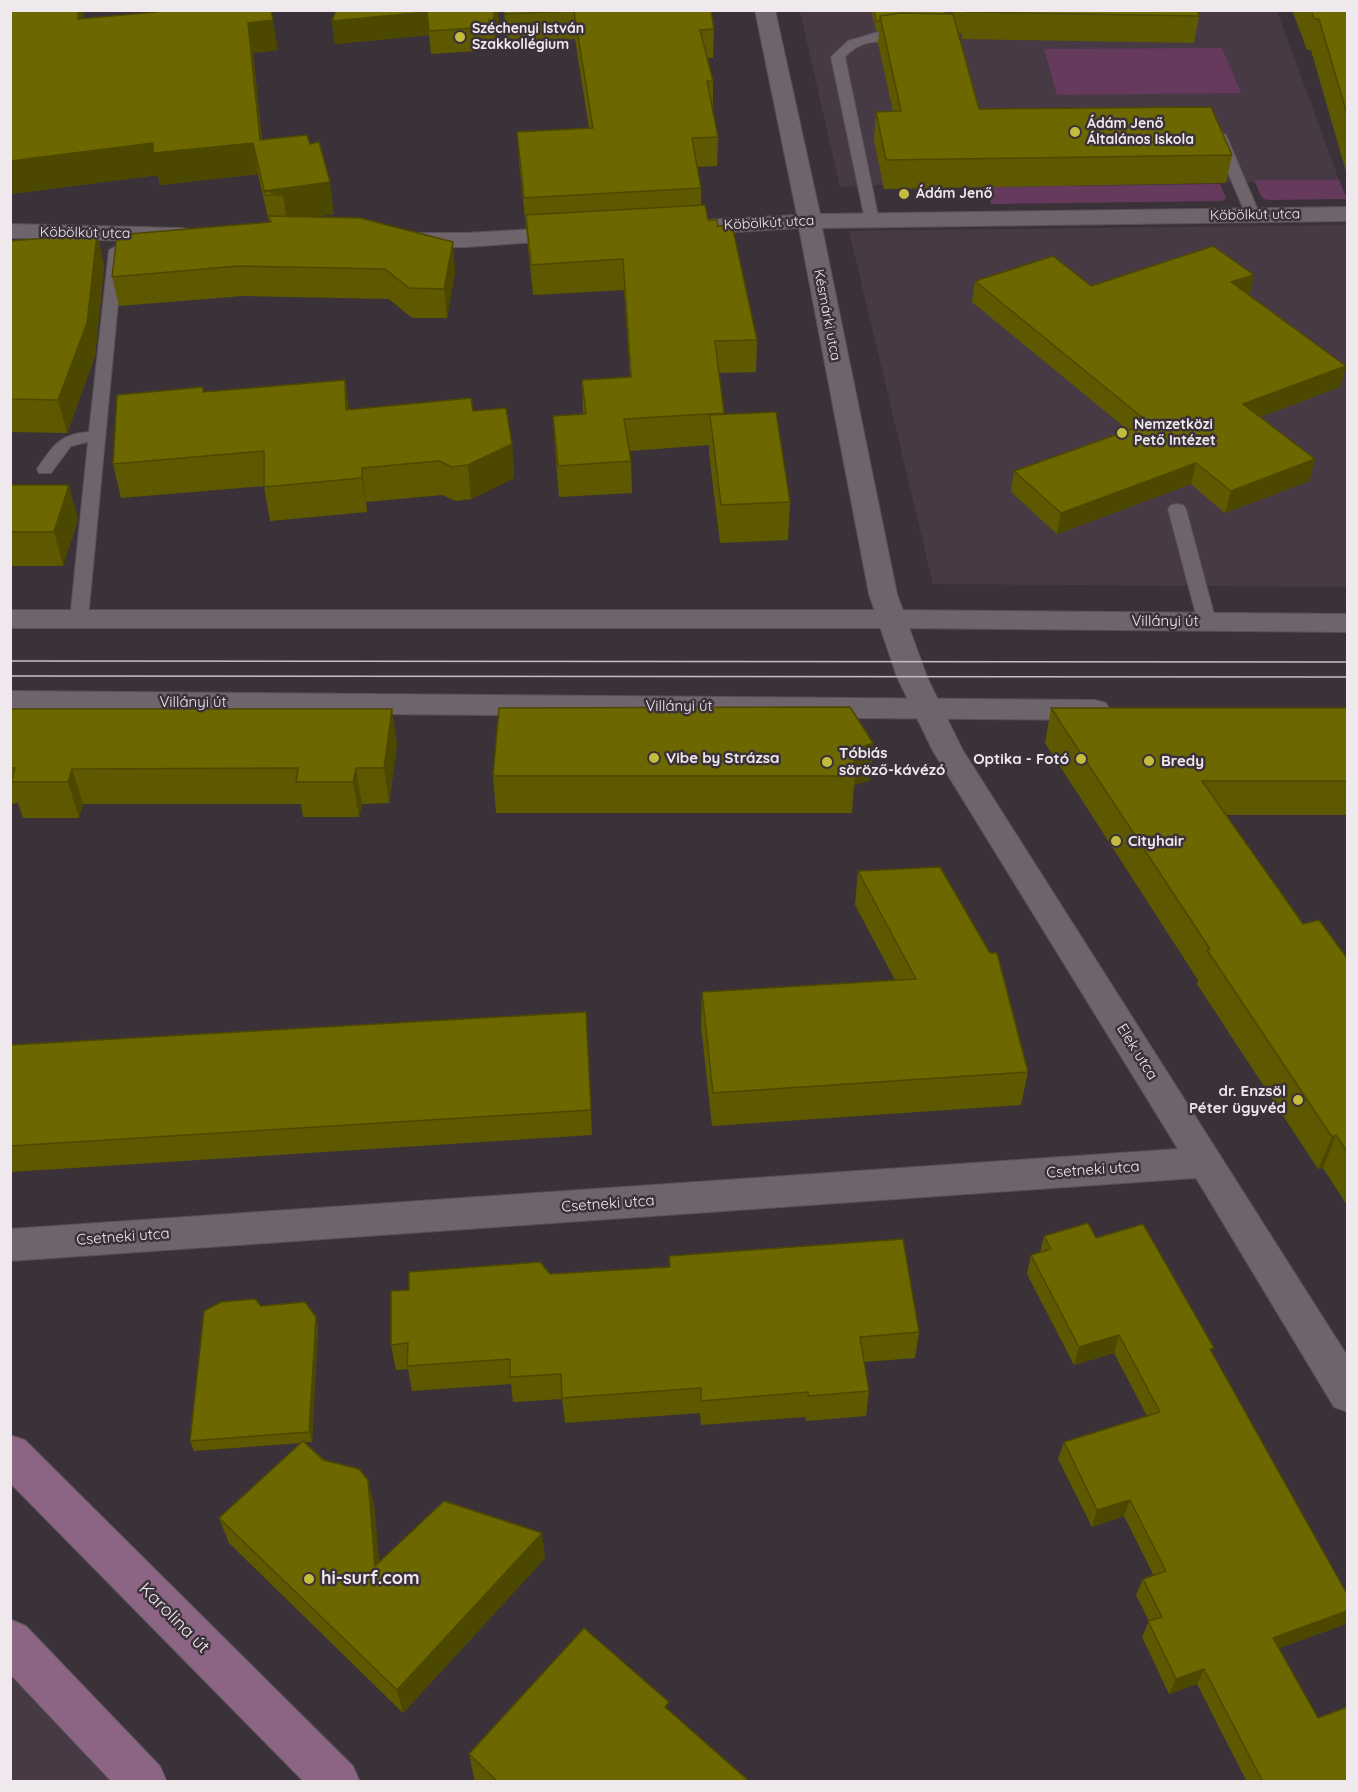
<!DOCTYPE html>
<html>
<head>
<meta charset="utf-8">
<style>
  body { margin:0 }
  #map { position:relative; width:1358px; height:1792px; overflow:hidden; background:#3b3239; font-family:Quicksand,sans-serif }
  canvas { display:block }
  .frame { position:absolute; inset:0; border:12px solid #efe9ed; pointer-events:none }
</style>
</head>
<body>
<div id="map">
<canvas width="1358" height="1792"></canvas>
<div class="frame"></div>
</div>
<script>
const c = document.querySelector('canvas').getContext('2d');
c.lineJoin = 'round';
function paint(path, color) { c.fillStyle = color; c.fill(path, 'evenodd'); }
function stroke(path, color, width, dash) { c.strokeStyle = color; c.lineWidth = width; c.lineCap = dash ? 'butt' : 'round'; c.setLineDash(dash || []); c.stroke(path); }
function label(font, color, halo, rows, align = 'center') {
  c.font = font + ' Quicksand,sans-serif'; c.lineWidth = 5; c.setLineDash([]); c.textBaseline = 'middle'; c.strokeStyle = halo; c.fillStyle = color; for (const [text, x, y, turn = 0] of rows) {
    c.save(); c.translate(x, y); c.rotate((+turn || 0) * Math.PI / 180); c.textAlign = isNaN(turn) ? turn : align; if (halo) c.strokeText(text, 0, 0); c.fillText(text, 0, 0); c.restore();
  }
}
paint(new Path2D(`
  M800,11H1277L1339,180L883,189L882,185L840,187Z
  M1347,225V587L933,584L849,231Z
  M11,1656L128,1781H11Z`), '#483a45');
paint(new Path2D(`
  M1222,48L1241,93L1057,95L1044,49Z
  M1254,180H1339L1347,199L1267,200L1262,198Z
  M1220,184L1226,198L1222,201L991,204L986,187Z`), '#653a5d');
const service = new Path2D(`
  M878,32H908L914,36C900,49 869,30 845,57L879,220L872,224L865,220L831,57L848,41Z
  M1219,131L1226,135L1260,215L1258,218H1248L1246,215L1212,135Z
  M116,246L123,250L88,619L86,623H72L70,619L88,442L71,446L51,473H39L37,469C53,446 59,434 89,432L109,250Z
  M1177,504L1183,505L1186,509L1216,622L1214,626H1200L1198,622L1168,509L1171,505Z`);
const minor = new Path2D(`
  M755,10H775L820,214L1348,207V221L822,228L897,594L927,677L962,749L1348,1357V1412L1334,1407L1196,1178L10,1261V1229L1178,1149L933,751L897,677L869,594L799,228L687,235L679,233L675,228L679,223L687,221L797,215Z
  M10,224L182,228L190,230L194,235L190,240L182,242L10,238Z
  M572,227L580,229L584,234L580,239L466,247H402L394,245L390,240L394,235L402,233H466Z`);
const tertiary = new Path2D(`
  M10,610H890L1348,614V632L890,628H10Z
  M10,691L1095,700L1106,703L1110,710L1106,717L1095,720L10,711Z`);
const secondary = new Path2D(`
  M10,1435L25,1440L353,1766L360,1782H304L10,1483Z
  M10,1619L26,1626L160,1766L167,1782H112L10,1674Z`);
stroke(service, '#575055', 2);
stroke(minor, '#575055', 2);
stroke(tertiary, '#575055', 2);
stroke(secondary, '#575055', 2);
paint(service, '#6e646b');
paint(minor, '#6e646b');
paint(tertiary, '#6e646b');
paint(secondary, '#8b6583');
stroke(new Path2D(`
  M10,661L1348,662
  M10,676L1348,677`), '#c4bec2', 1.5);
paint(new Path2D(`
  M10,10H83L84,19L278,50L253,53L262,140L310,144L334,214L310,217L455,271L447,318H412L389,299L243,296L119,306L112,277L269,222L258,174L160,185L158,175L10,194Z
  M504,10H711L714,29L713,58H707L713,81V110L718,137L717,166L697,167L701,188V206L708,220L718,226L757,340L756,372L719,373L724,414L790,502L788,540L720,543L709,453V445L629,451L631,461L632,493L559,497L555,447L553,416L583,414L582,380L630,377L624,290L533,295L519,161L517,132L589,128L575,39L507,42Z
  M871,10H945L946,14L954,17L953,10H1197L1199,16L1194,43L962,39V34L957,31L979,109L1232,155L1226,183L884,189L874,140L876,112L893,111L878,43L879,31H876Z
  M1292,10H1347V175L1311,50H1307Z
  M499,19L495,43H491L492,50L431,54L429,35L335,44L332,21Z
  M97,234L104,266L95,356L67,433L10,432V241Z
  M1254,275L1249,296L1346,366L1340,387L1260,417L1315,459L1309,481L1225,513L1191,484L1057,534L1011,492L1014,471L1128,430L972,302L975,281L1091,286Z
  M204,392L349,409L473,411L512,444L514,478L471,499L456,501L442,495L366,502L367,512L270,521L264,486L121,498L113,464Z
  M10,485L78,519L63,566H10Z
  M1051,708H1347V815H1226L1303,924L1347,958V1205L1323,1168L1318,1169L1197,984L1198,980L1045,743Z
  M10,709L397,744L389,803L362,804L359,817H303L301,804H83L79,818H23L18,803L10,804Z
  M873,743L870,780L854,785L852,813H496L493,776Z
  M858,871L1028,1072L1021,1105L712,1126L701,1026L702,992L895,980L855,905Z
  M586,1012L592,1135L10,1172V1045Z
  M1044,1236L1096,1238L1212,1353L1346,1624L1279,1648L1347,1782H1247L1197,1684L1169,1694L1142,1637L1149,1621L1136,1595L1143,1579L1154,1576L1124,1516L1092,1527L1058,1459L1064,1442L1147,1416L1114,1353L1074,1365L1027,1274L1031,1255L1040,1253Z
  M669,1256L919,1332L915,1358L864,1362L869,1391L866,1416L806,1421L805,1417L701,1425L700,1413L565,1423L562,1399L513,1402L511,1384L412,1391L408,1369L396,1370L391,1345L409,1290L550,1274L669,1267Z
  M261,1306L318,1327L312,1442H305L374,1505L379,1563L545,1558L403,1713L229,1543L219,1518L301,1443L194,1451L190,1441Z
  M669,1710L750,1782H475L469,1754Z`), '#5e5900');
paint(new Path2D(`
  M78,10H83L85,50L78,19Z
  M495,10H498L499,19L495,43L493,20Z
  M427,12L429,35L335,44L332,21Z
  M273,20L278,50L253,53L265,172L260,140L248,23Z
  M153,143H253L258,174L160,185L158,175L10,194V161Z
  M330,182L334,214L287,220L283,195L264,191Z
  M97,234L104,266L95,356L67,433L58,400Z
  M453,242L455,271L447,318L444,289Z
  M1254,275L1249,296L1231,282Z
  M1346,366L1340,387L1238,425L1243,404Z
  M345,380L350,414L346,410Z
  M512,444L514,478L471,499L468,465Z
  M1315,459L1309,481L1225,513L1231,491Z
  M1196,463L1191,484L1057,534L1061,513Z
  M362,468L366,502L367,512L362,478Z
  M69,485L78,519L63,566L54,532Z
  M392,709L397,744L389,803L384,768Z
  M873,743L870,780L854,785L855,776L853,750Z
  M356,768L362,804L359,817L353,782Z
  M72,769L83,804L79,818L68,782Z
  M1336,1135L1323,1168L1318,1169L1332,1137Z
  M316,1317L318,1327L312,1442L309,1432Z
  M1119,1335L1114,1353L1074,1365L1079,1347Z
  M368,1480L374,1505L382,1591L375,1566Z
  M1130,1500L1124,1516L1092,1527L1097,1510Z
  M542,1533L545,1558L403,1713L397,1690Z
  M1347,1611V1621L1346,1624L1265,1653L1273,1638Z
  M1204,1669L1197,1684L1169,1694L1176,1679Z`), '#4c4800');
const building = new Path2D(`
  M10,10H78V19L157,12V10H271L273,20L248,23L260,140L307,135L310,144L319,142L330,182L264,191L283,195H265L253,143L153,153V143L10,161Z
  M336,10H495L493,20H489L490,27L429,31L427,12L332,21Z
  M505,10H711L714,29L700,30L713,81H707L718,137L692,138L701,188L524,198L517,132L593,128L574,11L505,14Z
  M874,10H945L946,14L900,13L880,16V21H876Z
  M965,10H1197L1199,16L965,12Z
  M1311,10H1347V114L1319,19H1314Z
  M900,13L953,14L979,109L1211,107L1232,155L886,160L876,112L901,111L880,16Z
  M705,205L708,220H717L718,226L732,225L757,340L715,341L724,413L624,419L631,461L558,466L553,416L586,414L582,380L631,377L623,259L531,265L526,215Z
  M269,216L360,218L453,242L444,289L409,288L385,269L238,266L112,277L117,235L271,222Z
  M97,234L87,323L58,400L10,399V241Z
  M1213,246L1254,275L1231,282L1346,366L1243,404L1315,459L1231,491L1196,463L1061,513L1014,471L1149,423L975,281L1053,256L1091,286Z
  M345,380L346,410L471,398L473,411L506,408L512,444L468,465L452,467L439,461L362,468V478L264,487V451L113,464L117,395L203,387V392Z
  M776,412L790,502L721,505L710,415Z
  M10,485H69L54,532H10Z
  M850,707L873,743L853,750L855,776H493L499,708Z
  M1051,708H1347V781H1202L1303,924L1319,920L1347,958V1152L1336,1135L1332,1137L1207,950L1210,949Z
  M10,709H392L384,768H356L353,782H296L298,768L72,769L68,782H11L15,768H10Z
  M940,867L990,953H997L1028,1072L713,1093L702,992L916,979L858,871Z
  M586,1012L591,1110L10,1146V1045Z
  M1088,1223L1096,1238L1143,1224L1214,1348L1210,1349L1347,1594V1611L1273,1638L1318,1718L1347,1707V1782H1263L1204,1669L1176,1679L1148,1621L1162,1617L1143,1579L1166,1571L1130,1500L1097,1510L1064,1442L1160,1412L1119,1335L1079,1347L1031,1255L1051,1249L1044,1236Z
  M903,1239L919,1332L860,1337L869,1391L808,1396V1392L701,1401V1388L562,1398L561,1374L510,1377V1359L407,1366L408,1343L391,1345V1291L409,1290V1272L540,1262L550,1274L670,1267L669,1256Z
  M255,1299L261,1306L305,1302L316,1317L309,1432L190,1441L204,1311L221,1302Z
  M303,1441L323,1460L359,1469L368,1480L375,1566L444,1501L542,1533L397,1690L219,1518Z
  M584,1628L669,1702L665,1707L750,1782H498L469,1754Z`);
paint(building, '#6d6700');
stroke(building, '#4c4800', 1.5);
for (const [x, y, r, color] of [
  [460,37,6,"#c4bc3d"],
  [1075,132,6,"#c4bc3d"],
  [904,194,6,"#c4bc3d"],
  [1122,433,6,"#c4bc3d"],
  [654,758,6,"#c4bc3d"],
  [1081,759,6,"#c4bc3d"],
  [1149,761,6,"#c4bc3d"],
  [827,762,6,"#c4bc3d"],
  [1116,841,6,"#c4bc3d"],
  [1298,1100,6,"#c4bc3d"],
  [309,1579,6,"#c4bc3d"]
]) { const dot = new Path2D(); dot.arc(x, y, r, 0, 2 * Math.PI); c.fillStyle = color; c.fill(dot); stroke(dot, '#3b3239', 2); }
label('bold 14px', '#efe9ed', '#3b3239', [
  ["Széchenyi István",472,29],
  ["Szakkollégium",472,45],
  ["Ádám Jenő",1087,124],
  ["Általános Iskola",1087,140],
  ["Ádám Jenő",916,194],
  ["Nemzetközi",1134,425],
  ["Pető Intézet",1134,441]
], 'left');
label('14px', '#efe9ed', '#3b3239', [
  ["Köbölkút utca",1255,215,-1],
  ["Köbölkút utca",769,223,-3],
  ["Köbölkút utca",85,233,1],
  ["Késmárki utca",827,315,79]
]);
label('15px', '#efe9ed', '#3b3239', [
  ["Villányi út",1165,621],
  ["Villányi út",193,702],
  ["Villányi út",679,706],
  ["Elek utca",1137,1052,58],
  ["Csetneki utca",1093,1170,-4],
  ["Csetneki utca",608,1204,-4],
  ["Csetneki utca",123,1237,-4]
]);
label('bold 15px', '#efe9ed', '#3b3239', [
  ["Tóbiás",839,753],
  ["söröző-kávézó",839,770],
  ["Vibe by Strázsa",666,758],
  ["Optika - Fotó",1069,759,"right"],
  ["Bredy",1161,761],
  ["Cityhair",1128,841],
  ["dr. Enzsöl",1286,1091,"right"],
  ["Péter ügyvéd",1286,1108,"right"]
], 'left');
label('bold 18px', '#efe9ed', '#3b3239', [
  ["hi-surf.com",321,1579]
], 'left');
label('18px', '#efe9ed', '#3b3239', [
  ["Karolina út",174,1618,45]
]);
</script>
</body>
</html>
